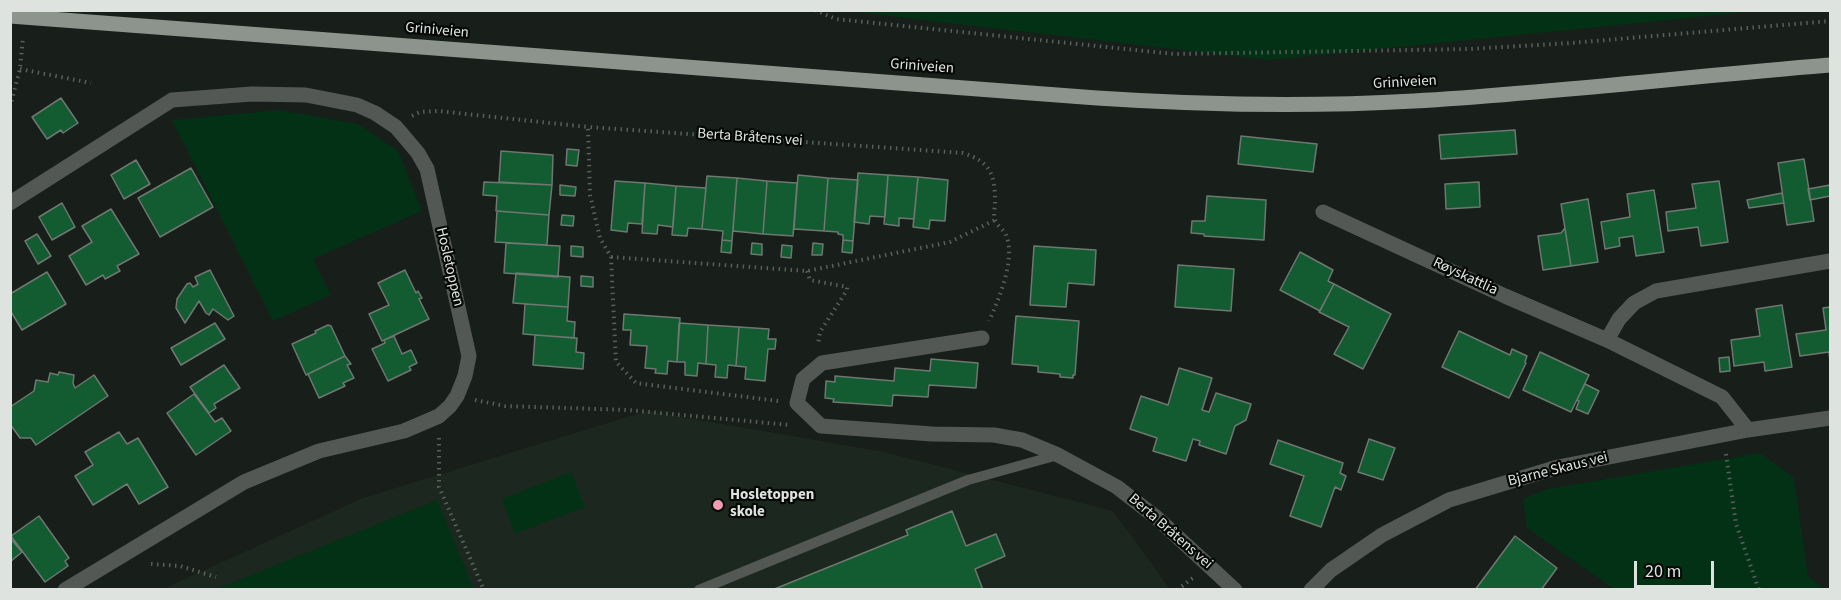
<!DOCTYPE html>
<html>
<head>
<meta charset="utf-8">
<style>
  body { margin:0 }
  #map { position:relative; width:1841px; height:600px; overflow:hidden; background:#181e19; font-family:"Source Sans 3",sans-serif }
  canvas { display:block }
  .frame { position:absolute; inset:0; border:12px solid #dee3df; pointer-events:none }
  .scale { position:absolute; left:1634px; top:561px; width:80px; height:27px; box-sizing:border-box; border:3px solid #dee3df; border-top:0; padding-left:8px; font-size:18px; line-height:21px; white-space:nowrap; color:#dee3df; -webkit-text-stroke:4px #050806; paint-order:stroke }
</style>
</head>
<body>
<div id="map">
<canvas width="1841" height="600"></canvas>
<div class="frame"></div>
<div class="scale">20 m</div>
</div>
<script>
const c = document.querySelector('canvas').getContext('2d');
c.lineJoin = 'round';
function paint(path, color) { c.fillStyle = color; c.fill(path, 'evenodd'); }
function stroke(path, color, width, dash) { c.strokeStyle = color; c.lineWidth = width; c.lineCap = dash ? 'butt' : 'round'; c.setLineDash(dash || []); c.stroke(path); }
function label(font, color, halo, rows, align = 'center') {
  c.font = font + ' "Source Sans 3",sans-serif'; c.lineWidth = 4.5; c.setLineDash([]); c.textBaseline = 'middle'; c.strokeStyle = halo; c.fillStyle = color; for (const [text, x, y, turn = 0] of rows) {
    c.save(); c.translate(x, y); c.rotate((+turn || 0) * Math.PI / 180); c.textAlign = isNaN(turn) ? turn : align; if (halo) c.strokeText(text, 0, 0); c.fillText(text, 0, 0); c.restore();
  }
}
paint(new Path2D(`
  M647,411L884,452L1113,511L1170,589L161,590L363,498Z`), '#1c281f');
paint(new Path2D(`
  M846,11H1757L1269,60Z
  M280,110L358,124L398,151L422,211L313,259L331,295L273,321L172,120Z
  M1760,453L1794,478L1808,576L1824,589H1614L1527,528L1523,499L1547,489Z
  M571,472L585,507L515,534L502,499Z
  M437,500L474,589H216Z`), '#033116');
const building = new Path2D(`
  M61,98L78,123L63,133L61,130L47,139L32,117Z
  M1515,130L1517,154L1441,159L1439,135Z
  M1241,136L1317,144L1313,172L1238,164Z
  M567,149L579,150L577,166L566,165Z
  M501,151L553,155L552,185L499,182Z
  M1804,159L1814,221L1787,225L1778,163Z
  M136,160L150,184L124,199L111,175Z
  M191,168L213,207L160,237L138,198Z
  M858,173L888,175L885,217L870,216L869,224L854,222Z
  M798,175L828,178L824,231L794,229Z
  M888,175L918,177L914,219L899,218V226L884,224Z
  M707,176L737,178L732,241L722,240L723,231L702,229Z
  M918,177L948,180L945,221L930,220L929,229L913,227Z
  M737,178L767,181L763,234L733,231Z
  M828,178L858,180L853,241L843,240V235L838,234V232L824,231Z
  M615,181L645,183L642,224L628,223L627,232L611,230Z
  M767,181L797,183L793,236L763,234Z
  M1719,181L1728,242L1701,246L1698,227L1668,231L1666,212L1696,208L1692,184Z
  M484,182L552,185L549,215L496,211L497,196L483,195Z
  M1479,182L1480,207L1446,209L1445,184Z
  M645,183L676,186L673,227L658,225L657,234L642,233Z
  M560,185L576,187L575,196L560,195Z
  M1830,185V196L1810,200L1808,189Z
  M676,186L706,188L702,229L688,228L687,236L672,235Z
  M1654,190L1664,252L1636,256L1633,236L1619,238L1620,246L1605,249L1601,222L1630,217L1627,194Z
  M1782,193L1784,203L1749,208L1747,200Z
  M1207,196L1266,200L1264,240L1204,236V234L1191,233L1192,221H1205Z
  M1588,199L1598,262L1571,266L1561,204Z
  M62,203L75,227L52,240L39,217Z
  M111,209L139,254L117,266L120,271L105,279L103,275L86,285L69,256L92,242L82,226Z
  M497,211L549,215L547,245L495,242Z
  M562,215L574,216L573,226L561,225Z
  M1565,228L1571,266L1543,270L1538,236L1561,233Z
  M37,234L51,256L38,264L25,241Z
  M722,240L732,241L731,253L721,252Z
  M843,240L853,241L852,253L842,252Z
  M506,243L560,246L558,277L504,273Z
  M752,243L762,244V255L751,254Z
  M813,243L823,244L822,255H812Z
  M782,245L792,246L791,258L781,257Z
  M571,246L583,247V257L571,256Z
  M1034,246L1096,250L1094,285L1068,283L1066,307L1030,305Z
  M1300,252L1333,270L1328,281L1334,284L1320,311L1280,290Z
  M1178,265L1234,269L1231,311L1175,307Z
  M210,270L234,316L228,320L213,309L209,315L206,313L199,301L185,323L176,308L177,299L187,284L190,283L193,287L198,284L195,277Z
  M405,270L416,293L418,291L422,298L419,299L429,319L382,341L369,314L389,305L378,283Z
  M47,272L66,304L22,330L10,310V294Z
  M516,273L570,277L568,307L513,303Z
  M581,276L593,277V287L581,286Z
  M1334,284L1391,314L1363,369L1334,354L1349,327L1319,312Z
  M525,304L568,307L567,321L575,322L574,338L523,334Z
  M1782,305L1792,367L1765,371L1764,362L1734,366L1731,340L1760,336L1756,309Z
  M1830,307V362L1829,352L1800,356L1796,334L1826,330L1823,308Z
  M624,314L680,318L677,362L668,361L667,374L655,373L656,369L645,368L647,346L630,345L631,330H623Z
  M1016,316L1079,321L1075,375H1073V378L1060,377V374L1038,372V366L1012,364Z
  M215,323L225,339L181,365L171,348Z
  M679,323L708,325L706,364L698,363L697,376L685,375V362H677Z
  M328,325L331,326L345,356L306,375L292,344L316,333L315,331Z
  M708,325L739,327L736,366L728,365L727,378L715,377L716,365L706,364Z
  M739,327L769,329L768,339H776L775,349H768L765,381L745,379L746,367L736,366Z
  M1459,331L1510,355L1512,349L1527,356L1525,362L1526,363L1509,398L1442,367Z
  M535,335L577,338L576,352L584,353L583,369L533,365Z
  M394,336L402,354L411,350L417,363L409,367L411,370L388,381L372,349L385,343L384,340Z
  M1540,352L1589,375L1571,412L1523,390Z
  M345,356L351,364L347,365L354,378L343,383L345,386L319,398L308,374Z
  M1729,357L1730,371L1720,372L1719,358Z
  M931,359L978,363L976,388L929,385L928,397L893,395L892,406L833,402L834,399L825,398L826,381L835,382V376L894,381L895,368L930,371Z
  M224,365L240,388L214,404L216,408L209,413L190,387Z
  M1179,368L1212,378L1202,410L1209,412L1216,393L1251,404L1246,420L1235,426L1226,454L1199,445L1200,441L1193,439L1186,461L1153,451L1157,438L1130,429L1141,396L1168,405Z
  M59,372L74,375L73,383L75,388L94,375L108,396L36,445L31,438H20L10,424V407L34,391L36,380L48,382L50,373L58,375Z
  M1585,384L1599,391L1588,414L1576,409L1579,401L1577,400Z
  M194,394L215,422L222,418L231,431L196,455L167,413Z
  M119,432L127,444L138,438L168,487L139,504L127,484L93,505L75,476L93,465L85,452Z
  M1369,439L1395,448L1383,480L1358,472Z
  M1278,440L1343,463L1340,473L1346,476L1341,490L1335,487L1321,527L1290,516L1304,476L1270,464Z
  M952,511L966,546L996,534L1005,556L975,569L983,590H772L908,535L906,530Z
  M39,516L69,558L65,561L68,566L45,582L11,536Z
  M1515,536L1557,568L1541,590H1475Z
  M10,538L22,552L10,562Z`);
paint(building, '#135c32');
stroke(building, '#6f7771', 1.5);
stroke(new Path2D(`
  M815,10L836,19L1174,54L1470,49L1571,43L1830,21
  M20,69L91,83
  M10,107L20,69L23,37
  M412,116L420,112L438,111L588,127
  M611,257L807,271L950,242L995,220
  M807,271L810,280L847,287V290L820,332L818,344
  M475,400L505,406L628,410L790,425
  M778,401L636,383L616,362L611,257L600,238L590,195L588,127L963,153C990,162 995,173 995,202C995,207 993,215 995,220C997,226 1004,230 1006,235C1016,259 999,299 989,321
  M439,438V487L484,590
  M1726,454L1736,524L1759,590
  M151,564L180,566L216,577
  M1177,590L1194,577`), '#5a5f5b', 4, [1.5, 4.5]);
stroke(new Path2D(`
  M699,590L968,480L1058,455`), '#545855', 10);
stroke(new Path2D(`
  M10,203L172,100L252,94L306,95L357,105L375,113L396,127L418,153L427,169L469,356L465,376L457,396L450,406L439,416L404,431L319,451L244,482L65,590
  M1323,212L1505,296L1607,340L1722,397L1748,430
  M982,338L822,363L803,379L797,403L821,426L932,434L994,435L1022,440L1058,455L1117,487L1157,518L1235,590
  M1607,340L1619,319L1634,303L1656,291L1830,261
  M1311,590L1331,570L1382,535L1449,500L1558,467L1748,430L1830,418`), '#545855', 15);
stroke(new Path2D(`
  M10,16L1097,98C1202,105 1308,107 1414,101C1553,93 1692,76 1830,65`), '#8d948e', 15);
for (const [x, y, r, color] of [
  [718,505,6,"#f19ab1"]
]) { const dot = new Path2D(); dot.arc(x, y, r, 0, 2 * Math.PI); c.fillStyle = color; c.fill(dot); stroke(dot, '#050806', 2); }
label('15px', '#dee3df', '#050806', [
  ["Griniveien",437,31,5],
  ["Griniveien",922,67,4],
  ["Griniveien",1405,83,-3],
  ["Berta Bråtens vei",750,138,4],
  ["Hosletoppen",449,267,77],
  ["Røyskattlia",1465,277,25],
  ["Bjarne Skaus vei",1558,470,-14],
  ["Berta Bråtens vei",1170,532,41]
]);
label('bold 15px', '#dee3df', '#050806', [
  ["Hosletoppen",730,496],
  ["skole",730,513]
], 'left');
</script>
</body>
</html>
